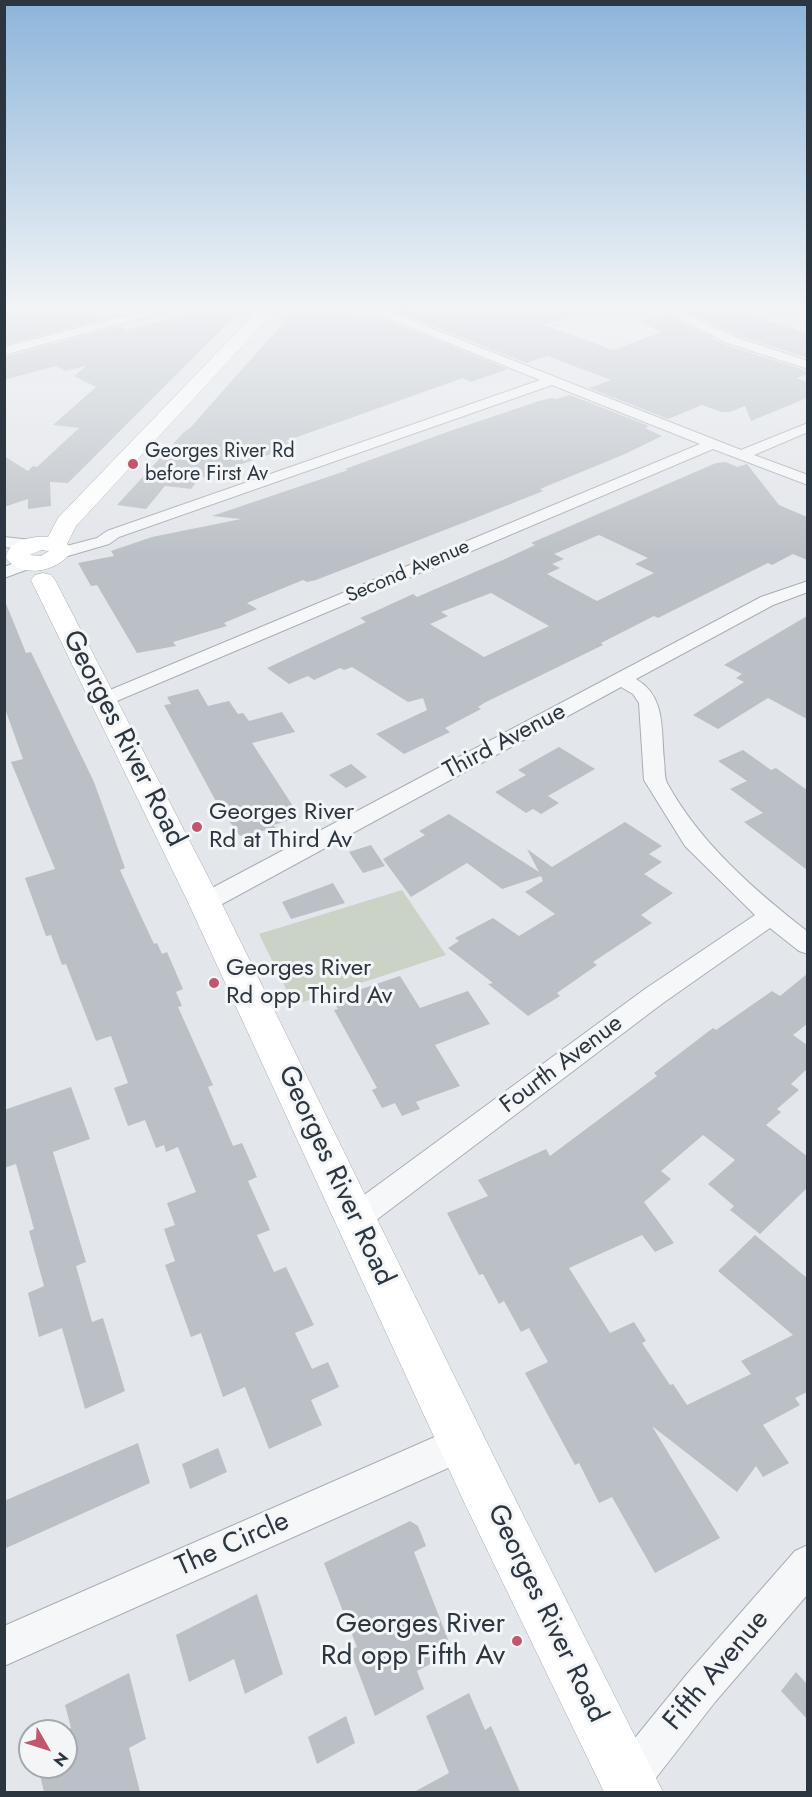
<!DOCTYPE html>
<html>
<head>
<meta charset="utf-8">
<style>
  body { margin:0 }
  #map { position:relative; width:812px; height:1797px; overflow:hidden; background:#e3e6ea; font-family:Jost,sans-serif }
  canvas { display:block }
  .frame { position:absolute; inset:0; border:6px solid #2c3641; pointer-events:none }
  .north { position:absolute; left:18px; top:1719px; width:60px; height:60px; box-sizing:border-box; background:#f3f5f7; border:2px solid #a3a9ae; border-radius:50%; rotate:129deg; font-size:16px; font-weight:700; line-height:24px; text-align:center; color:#2c3641 }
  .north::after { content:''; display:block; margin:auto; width:21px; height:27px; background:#c3556f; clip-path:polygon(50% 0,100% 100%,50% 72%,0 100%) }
</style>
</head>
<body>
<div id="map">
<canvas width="812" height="1797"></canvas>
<div class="frame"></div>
<div class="north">N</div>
</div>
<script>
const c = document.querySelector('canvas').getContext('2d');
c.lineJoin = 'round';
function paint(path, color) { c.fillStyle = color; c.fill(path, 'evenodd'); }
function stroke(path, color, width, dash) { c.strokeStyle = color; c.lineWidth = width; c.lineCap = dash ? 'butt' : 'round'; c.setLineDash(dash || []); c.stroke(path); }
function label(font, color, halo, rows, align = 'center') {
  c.font = font + ' Jost,sans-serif'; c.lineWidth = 6; c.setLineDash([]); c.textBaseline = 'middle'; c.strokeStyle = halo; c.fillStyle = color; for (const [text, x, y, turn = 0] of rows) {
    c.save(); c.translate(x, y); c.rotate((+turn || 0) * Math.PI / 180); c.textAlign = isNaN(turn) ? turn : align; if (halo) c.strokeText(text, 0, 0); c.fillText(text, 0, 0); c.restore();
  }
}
paint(new Path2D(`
  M402,890L446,955L294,1005L259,934Z`), '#cad3c5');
paint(new Path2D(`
  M4,305H76L104,319L4,345Z
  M253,305L228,323L68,483L50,482L51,506L28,509V499L4,507V456L28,471L33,466L37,467L79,428L53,425L96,387L74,376L86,366L66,371L56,366L4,380V357L119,326L127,330L193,312L197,314L216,306Z
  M299,305H325L364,319L376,316L508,369L471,382L463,378L286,441L292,444L275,450L279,451L199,479L191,489L165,486L146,509L117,505L184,432L190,428Z
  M416,305H592L593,310L544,325L613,350L662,332L641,322L665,314L726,345L807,371V374L797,378L807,382V398L751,421L745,406L730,412H721L702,405L668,419L589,388L611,380L547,356L526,363L394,311Z
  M692,305H721L807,333V358L736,335L681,309Z
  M570,395L649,426L645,428L662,436L625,454L540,489L543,491L473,519L316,580L307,582L303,580L247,603L257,609L224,623L227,626L173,642L176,646L137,653L97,585L91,586L78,563L114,556L111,551L152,537L241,519L212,516L348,470L345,469L450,431L539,401L552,398L556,399Z
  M726,462L737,467L747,464L779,505L807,517V560L793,554L772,565L768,563L658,618L654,616L601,643L603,645L484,703L478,707L481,709L445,728L450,732L404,754L376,734L427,710L423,698L408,702L352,667L344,670L340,668L314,680L308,676L289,684L267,668L366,622L360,618L376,611L413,594L417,597L505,559L535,545L531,543L716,463ZM599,535L648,558L635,564L654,573L597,601L547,574L560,568L552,564L564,559L548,551L554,554ZM491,593L549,626L484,657L430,624L448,616L441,612Z
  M5,601L26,653L31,652L94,782L125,868L120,870L139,912L154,944L157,943L162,954L167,952L183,989L176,992L182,1006L178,1007L213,1085L208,1087L233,1146L242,1143L257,1177L248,1181L270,1230L257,1235L274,1272L286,1267L314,1325L295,1333L312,1369L328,1362L339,1387L311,1400L322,1425L269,1449L245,1387L223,1397L201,1333L191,1337L165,1265L175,1261L164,1229L175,1225L167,1203L196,1192L178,1147L166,1152L164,1145L156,1148L145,1120L128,1126L114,1088L128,1083L111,1036L96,1041L66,964L62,965L51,935L46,936L25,878L55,869L11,762L23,759L4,706Z
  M807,616V719L768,698L718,729L693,715L744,682L736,678L742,674L724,665Z
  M198,689L208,706L229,701L238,714L243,713L249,721L282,712L295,732L252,743L300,817L273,825L276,828L240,836L219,807L164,705L171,704L167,697Z
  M559,747L595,769L548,796L559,803L541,814L533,809L526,813L495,792L526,775L518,770Z
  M743,750L771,770L776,768L807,790V870L744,822L763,813L730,789L747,781L718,761Z
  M351,764L367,777L346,788L329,775Z
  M449,814L539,872L527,849L552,867L625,822L662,846L649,854L662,862L644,874L673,893L641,915L652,923L593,962L597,965L557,993L560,996L528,1016L488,984L493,983L448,948L459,941L455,938L493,918L519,936L555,914L525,892L543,881L541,876L502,889L467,863L411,897L383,859L425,835L419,831Z
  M371,845L385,866L363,873L349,852Z
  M333,883L345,903L291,919L282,902Z
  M807,974V1024L793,1035L807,1045V1069L791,1084L799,1090L777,1109L781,1112L766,1125L807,1156V1188L760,1234L730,1210L734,1206L708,1184L735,1160L703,1135L661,1171L671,1179L644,1202L674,1243L655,1252L642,1235L569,1268L610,1333L634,1322L646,1341L642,1343L670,1385L673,1384L687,1405L751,1374L741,1361L793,1335L718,1271L755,1235L807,1278V1392L795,1398L800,1405L763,1425L789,1463L763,1477L756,1466L737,1492L652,1426L720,1538L655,1573L612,1497L599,1503L579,1463L575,1465L525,1373L548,1362L529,1328L521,1332L504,1301L499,1304L483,1274L479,1275L447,1213L488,1196L478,1180L546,1149L550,1156L657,1076L654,1073L713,1028L716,1030L772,991L780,996Z
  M400,976L420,1008L468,991L490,1024L435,1045L460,1086L416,1102L420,1109L402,1116L395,1103L382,1108L372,1090L377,1088L334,1010L338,1009L332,999Z
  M71,1087L90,1139L53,1152L86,1262L76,1266L92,1322L103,1318L125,1391L85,1409L62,1328L39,1337L28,1293L44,1286L29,1231L34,1229L16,1164L4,1168V1110Z
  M138,1443L150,1483L4,1549V1501Z
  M218,1448L227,1472L190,1489L182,1464Z
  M410,1521L418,1526L426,1546L414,1552L449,1642L431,1651L436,1661L417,1671L424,1689L375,1716L350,1650L357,1647L324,1563Z
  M257,1594L283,1674L245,1694L234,1659L189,1682L176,1635Z
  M796,1672L807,1684V1719L781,1691Z
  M129,1673L146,1739L129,1748L140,1792H44L38,1767H66L65,1731L71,1728L65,1705Z
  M469,1693L485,1730L491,1726L520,1792H414L449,1773L426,1716Z
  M346,1716L355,1743L317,1764L308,1737Z`), '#bbc0c6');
const street = new Path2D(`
  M167,305H188L4,355V347Z
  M355,305H372L741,450L808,423V432L754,455L808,475V485L713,449L112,703H98L95,699L98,695L700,444L552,385L119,537L109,544L61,558L55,557L53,553L55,549L97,538L107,531L540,380Z
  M652,305H667L735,337L808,361V369L727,343Z
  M4,537L31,540L39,545L31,550L4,547Z
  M28,558L36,563L34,567L4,578V567Z
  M808,581V592L773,605L636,679C666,696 661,730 664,760C665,768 664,776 667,783C700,843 754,890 808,932V954L799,951L770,928L663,1003L367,1227L356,1231L345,1227L341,1218L345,1209L645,989L755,915L685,846L644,780L639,703L633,694L621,687L213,909L204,911L195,909L192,903L195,897L761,597Z
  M462,1425L475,1430L480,1443L475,1456L4,1666V1626Z
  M808,1545V1594L715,1702L645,1792H612L607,1780L613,1765L687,1674L795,1551Z`);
const secondary = new Path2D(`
  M263,305H280L76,526L67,544L72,550C61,571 22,580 6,558C7,541 34,535 48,537L58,518ZM41,550L49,551L41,556L30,555Z
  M43,573L51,575L55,580L220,900L499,1467L663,1792H604L464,1502L187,900L31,580L35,575Z`);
stroke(street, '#a8aeb4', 2);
stroke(secondary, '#a8aeb4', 1);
paint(street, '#f6f7f9');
paint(secondary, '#fff');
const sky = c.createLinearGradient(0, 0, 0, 557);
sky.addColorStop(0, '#8cb5da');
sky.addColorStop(0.55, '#f2f4f6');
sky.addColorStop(1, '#f2f4f600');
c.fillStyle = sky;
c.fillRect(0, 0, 812, 557);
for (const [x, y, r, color] of [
  [133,464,6,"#c3556f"],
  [197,827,6,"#c3556f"],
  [214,983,6,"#c3556f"],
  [517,1641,6,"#c3556f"]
]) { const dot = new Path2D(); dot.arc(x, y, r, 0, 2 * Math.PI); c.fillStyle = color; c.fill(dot); stroke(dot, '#f3f5f7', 2); }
label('20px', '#2c3641', '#f3f5f7', [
  ["Georges River Rd",145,452],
  ["before First Av",145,475]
], 'left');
label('20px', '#2c3641', '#f3f5f7', [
  ["Second Avenue",408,572,-23]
]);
label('24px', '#2c3641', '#f3f5f7', [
  ["Third Avenue",505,742,-28],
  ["Fourth Avenue",562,1065,-37]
]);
label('24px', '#2c3641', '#f3f5f7', [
  ["Georges River",209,813],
  ["Rd at Third Av",209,841],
  ["Georges River",226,969],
  ["Rd opp Third Av",226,997]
], 'left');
label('28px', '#2c3641', '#f3f5f7', [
  ["Georges River Road",123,739,63],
  ["Georges River Road",335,1176,65],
  ["The Circle",233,1545,-24],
  ["Georges River Road",546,1614,64],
  ["Fifth Avenue",717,1671,-50]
]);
label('28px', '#2c3641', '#f3f5f7', [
  ["Georges River",505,1625],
  ["Rd opp Fifth Av",505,1657]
], 'right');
</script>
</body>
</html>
